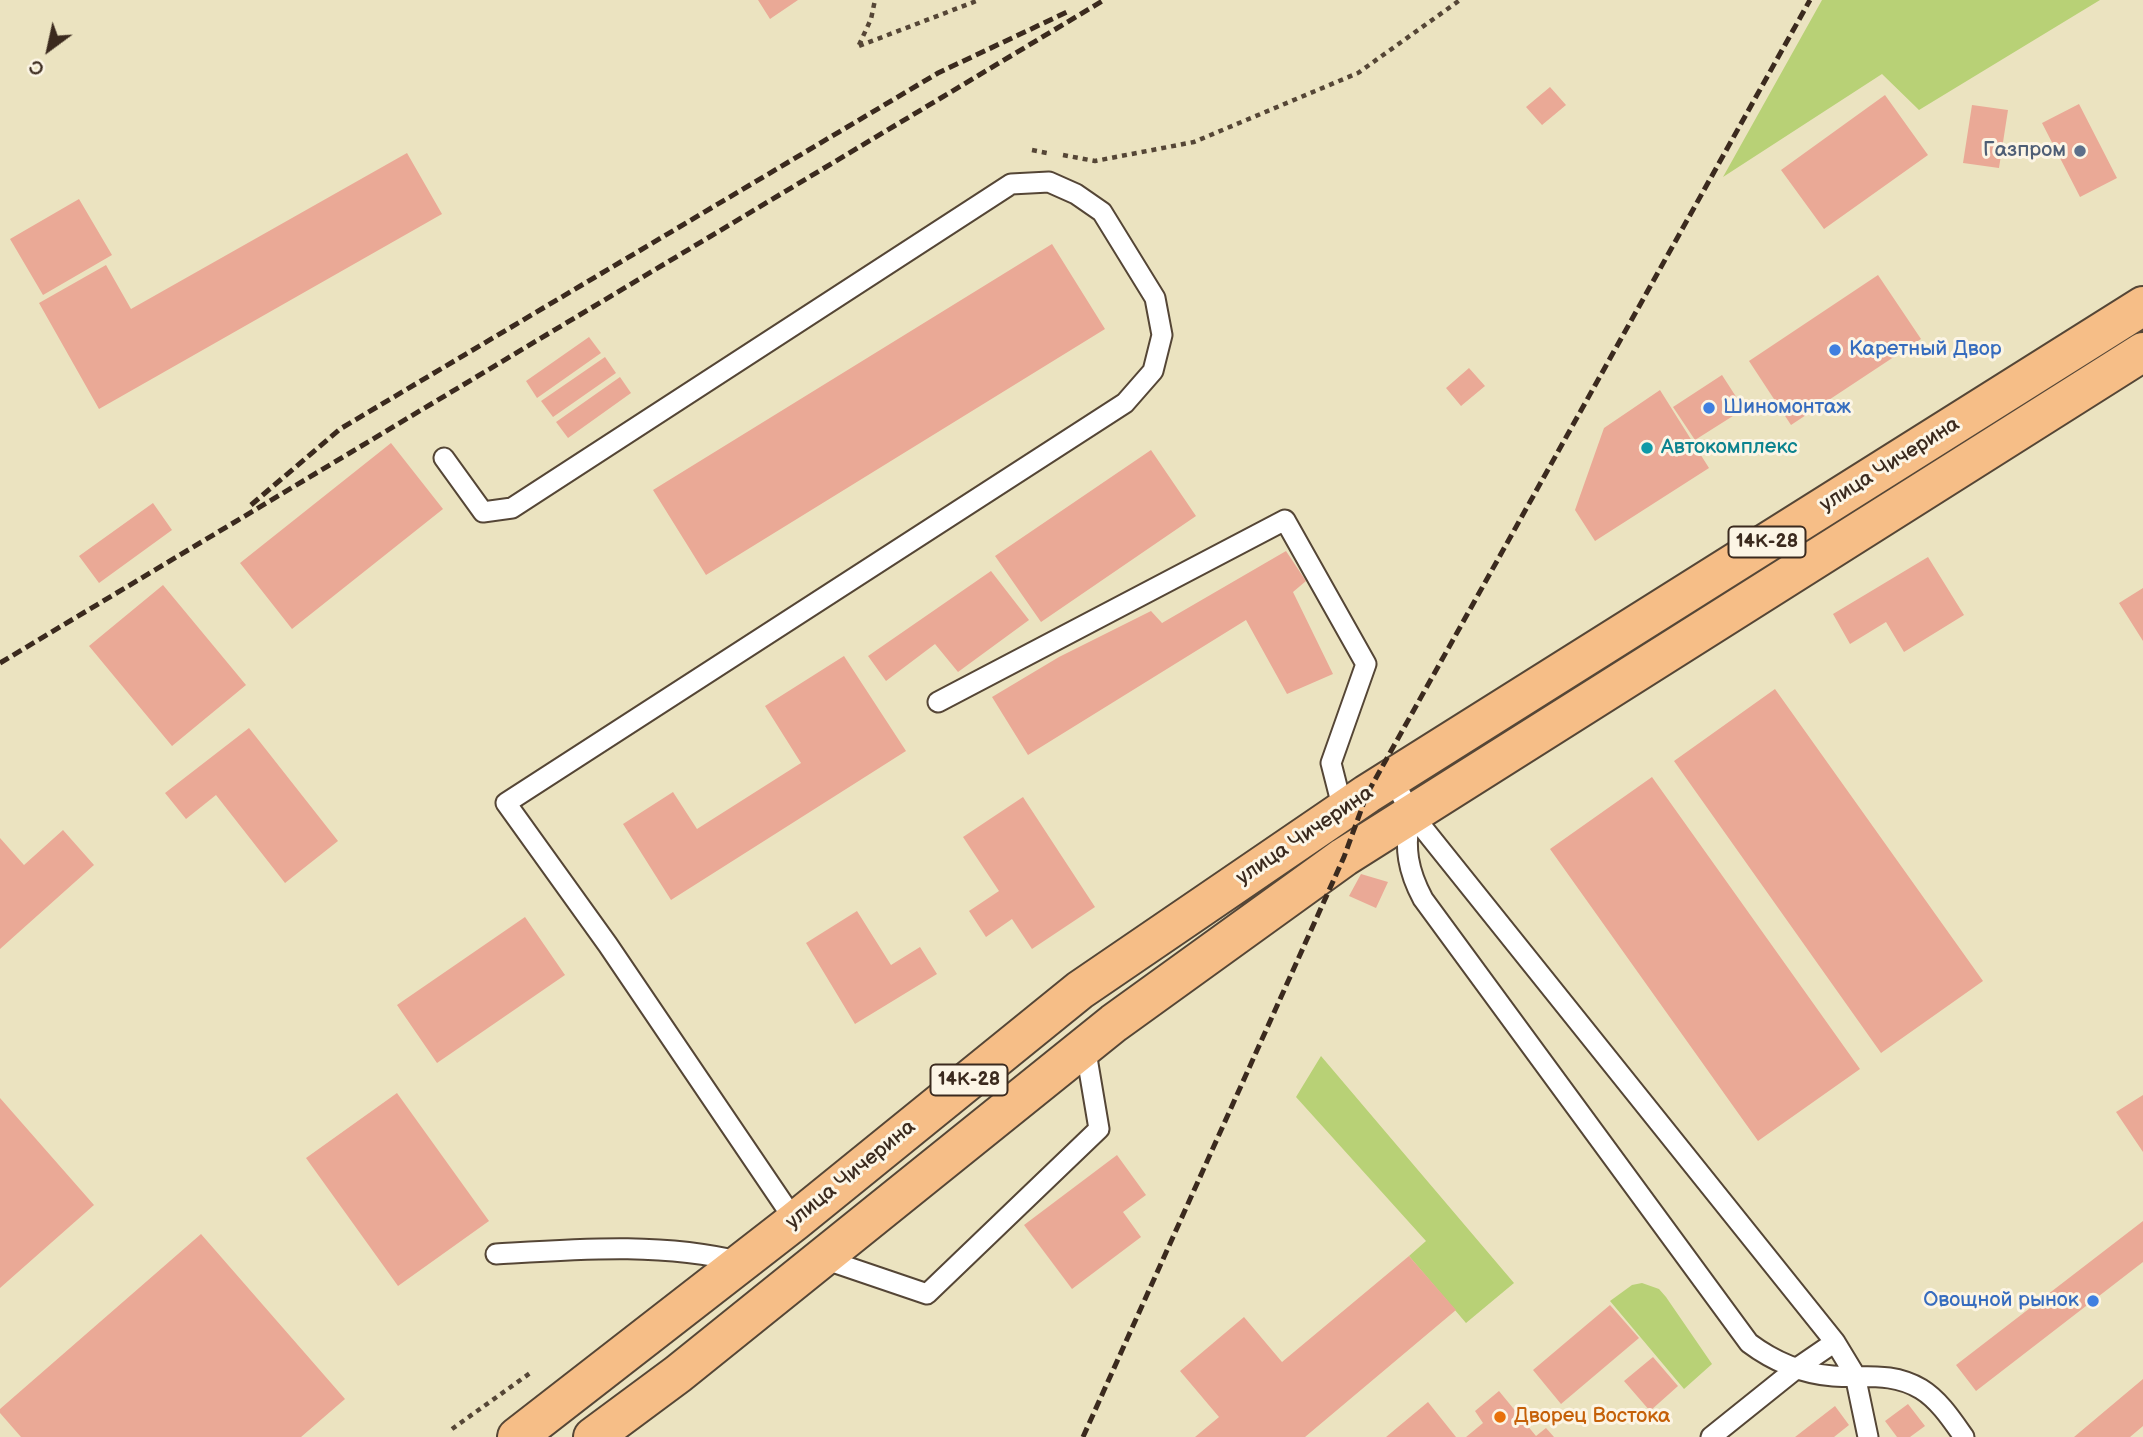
<!DOCTYPE html>
<html>
<head>
<meta charset="utf-8">
<style>
  body { margin:0 }
  #map { position:relative; width:2143px; height:1437px; overflow:hidden; background:#ebe3c0; font-family:"Balsamiq Sans",sans-serif }
  canvas { display:block }
  .north { position:absolute; left:14px; top:14px; width:70px; height:70px; -webkit-text-stroke:5px #fcf5e5; paint-order:stroke; rotate:213deg; font-size:19px; font-weight:700; line-height:28px; text-align:center; color:#3b2a1e }
  .north::after { content:''; display:block; margin:auto; width:24px; height:32px; background:#3b2a1e; clip-path:polygon(50% 0,100% 100%,50% 72%,0 100%) }
</style>
</head>
<body>
<div id="map">
<canvas width="2143" height="1437"></canvas>
<div class="north">С</div>
</div>
<script>
const c = document.querySelector('canvas').getContext('2d');
c.lineJoin = 'round';
function paint(path, color) { c.fillStyle = color; c.fill(path, 'evenodd'); }
function stroke(path, color, width, dash) { c.strokeStyle = color; c.lineWidth = width; c.lineCap = dash ? 'butt' : 'round'; c.setLineDash(dash || []); c.stroke(path); }
function label(font, color, halo, rows, align = 'center') {
  c.font = font + ' "Balsamiq Sans",sans-serif'; c.lineWidth = 6; c.setLineDash([]); c.textBaseline = 'middle'; c.strokeStyle = halo; c.fillStyle = color; for (const [text, x, y, turn = 0] of rows) {
    c.save(); c.translate(x, y); c.rotate((+turn || 0) * Math.PI / 180); c.textAlign = isNaN(turn) ? turn : align; if (halo) c.strokeText(text, 0, 0); c.fillText(text, 0, 0); c.restore();
  }
}
paint(new Path2D(`
  M1822,0H2100L1919,110L1882,74L1723,177Z
  M1321,1056L1514,1283L1466,1323L1409,1256L1426,1241L1296,1097Z
  M1642,1283L1659,1289L1666,1297L1712,1364L1684,1389L1610,1301L1632,1285Z`), '#b8d176');
paint(new Path2D(`
  M758,0H798L770,19Z
  M1550,87L1566,105L1542,125L1526,107Z
  M1885,95L1928,155L1824,229L1781,170Z
  M2079,104L2117,178L2080,197L2042,123Z
  M1972,105L2008,110L1999,168L1963,163Z
  M407,153L442,214L99,409L39,303L106,265L131,309Z
  M79,199L112,255L43,295L10,239Z
  M1052,244L1105,329L706,575L653,490Z
  M1878,275L1921,339L1791,425L1749,361Z
  M589,337L601,353L537,398L526,381Z
  M605,357L616,373L553,417L541,401Z
  M1469,368L1485,386L1461,406L1446,388Z
  M1722,375L1744,409L1695,440L1673,407Z
  M620,377L631,393L568,438L556,422Z
  M1660,390L1709,468L1595,541L1575,510L1604,428Z
  M391,443L443,509L292,629L240,563Z
  M1151,450L1196,516L1041,622L995,556Z
  M153,503L172,530L99,583L79,556Z
  M1286,551L1306,581L1293,592L1333,674L1287,694L1246,620L1028,755L992,697L1059,657L1151,611L1162,623Z
  M1928,557L1964,615L1904,652L1886,622L1850,644L1833,614Z
  M991,571L1029,620L958,672L935,644L886,681L868,656Z
  M163,585L246,685L172,746L89,646Z
  M2143,588V641L2119,603Z
  M844,656L906,751L671,900L623,824L673,792L697,829L801,763L765,706Z
  M1775,689L1983,981L1881,1053L1674,761Z
  M249,728L338,841L285,883L216,795L186,819L165,793Z
  M1652,777L1860,1069L1758,1141L1550,849Z
  M1023,797L1095,907L1032,949L1012,919L986,937L969,911L999,891L963,837Z
  M63,830L94,865L0,949V838L24,865Z
  M1361,874L1388,882L1376,908L1349,896Z
  M857,911L891,965L920,947L937,974L855,1024L806,943Z
  M525,917L565,975L437,1063L397,1005Z
  M397,1093L489,1221L398,1286L306,1158Z
  M2143,1095V1152L2116,1112Z
  M0,1098L94,1205L0,1288Z
  M1117,1155L1146,1195L1123,1212L1141,1237L1072,1289L1024,1225Z
  M2143,1221V1262L1976,1391L1956,1365Z
  M201,1234L345,1399L301,1437H21L0,1413V1409Z
  M1409,1256L1456,1310L1305,1437H1195L1219,1417L1180,1371L1244,1317L1282,1362Z
  M1610,1305L1639,1338L1561,1404L1533,1370Z
  M1653,1357L1678,1386L1650,1411L1624,1381Z
  M2143,1379V1426L2130,1437H2074Z
  M1499,1391L1536,1436L1546,1428L1554,1437H1466L1483,1423L1475,1411Z
  M1428,1402L1456,1437H1386Z
  M1908,1404L1925,1426L1910,1437H1897L1885,1421Z
  M1835,1406L1849,1425L1834,1437H1795Z`), '#eaa996');
const lane = new Path2D(`
  M444,458L483,512L512,508L1011,184L1049,182L1076,194L1102,212L1155,298L1162,335L1153,371L1125,403L506,803L608,945L795,1221
  M938,702L1285,520L1366,664L1331,763L1343,810
  M1392,778L1411,813L1835,1342L1797,1368L1711,1437
  M1410,817C1404,848 1408,871 1423,899L1749,1343C1773,1361 1803,1374 1833,1376C1865,1378 1892,1372 1921,1389C1939,1400 1952,1420 1964,1437
  M496,1254C578,1249 661,1242 742,1262
  M821,1258L927,1294L1099,1129L1085,1046
  M1835,1342L1855,1375L1868,1437`);
const primary = new Path2D(`
  M517,1437L795,1221L1080,990L1367,794L2143,306
  M593,1437L678,1374L1114,1023L1344,857L2143,352`);
stroke(lane, '#554636', 23);
stroke(primary, '#554636', 42);
stroke(new Path2D(`
  M859,45L871,19L875,0
  M859,46L979,0
  M1032,150L1047,153
  M1063,155L1095,161L1194,142L1358,73L1460,0
  M452,1429L533,1371`), '#554636', 4.5, [5, 5]);
stroke(lane, '#fff', 19);
stroke(primary, '#f6be87', 38);
stroke(new Path2D(`
  M251,505L340,429L938,73L1067,12
  M0,663L1104,0
  M1083,1437L1344,857L1367,794L1810,0`), '#3b2a1e', 5, [10, 5]);
for (const [x, y, r, color] of [
  [2080,151,7,"#5c6f8a"],
  [1835,350,7,"#3f7fe0"],
  [1709,408,7,"#3f7fe0"],
  [1647,448,7,"#0f9aa8"],
  [2093,1301,7,"#3f7fe0"],
  [1500,1417,7,"#e8710a"]
]) { const dot = new Path2D(); dot.arc(x, y, r, 0, 2 * Math.PI); c.fillStyle = color; c.fill(dot); stroke(dot, '#fcf5e5', 2.5); }
for (const [x, y, w] of [
  [1767,542,77],
  [969,1080,77]
]) { const box = new Path2D(); box.roundRect(x - w / 2, y - 15.5, w, 31, 5); c.fillStyle = '#fcf5e5'; c.fill(box); stroke(box, '#3b2a1e', 2); }
label('bold 19px', '#3b2a1e', null, [
  ["14К-28",1767,542],
  ["14К-28",969,1080]
]);
label('21px', '#4e5e75', '#fcf5e5', [
  ["Газпром",2066,151]
], 'right');
label('21px', '#366cbe', '#fcf5e5', [
  ["Каретный Двор",1849,350],
  ["Шиномонтаж",1723,408],
  ["Овощной рынок",2079,1301,"right"]
], 'left');
label('21px', '#0d838f', '#fcf5e5', [
  ["Автокомплекс",1661,448]
], 'left');
label('21px', '#3b2a1e', '#fcf5e5', [
  ["улица Чичерина",1890,465,-32],
  ["улица Чичерина",1305,836,-34],
  ["улица Чичерина",851,1175,-39]
]);
label('21px', '#c56008', '#fcf5e5', [
  ["Дворец Востока",1514,1417]
], 'left');
</script>
</body>
</html>
